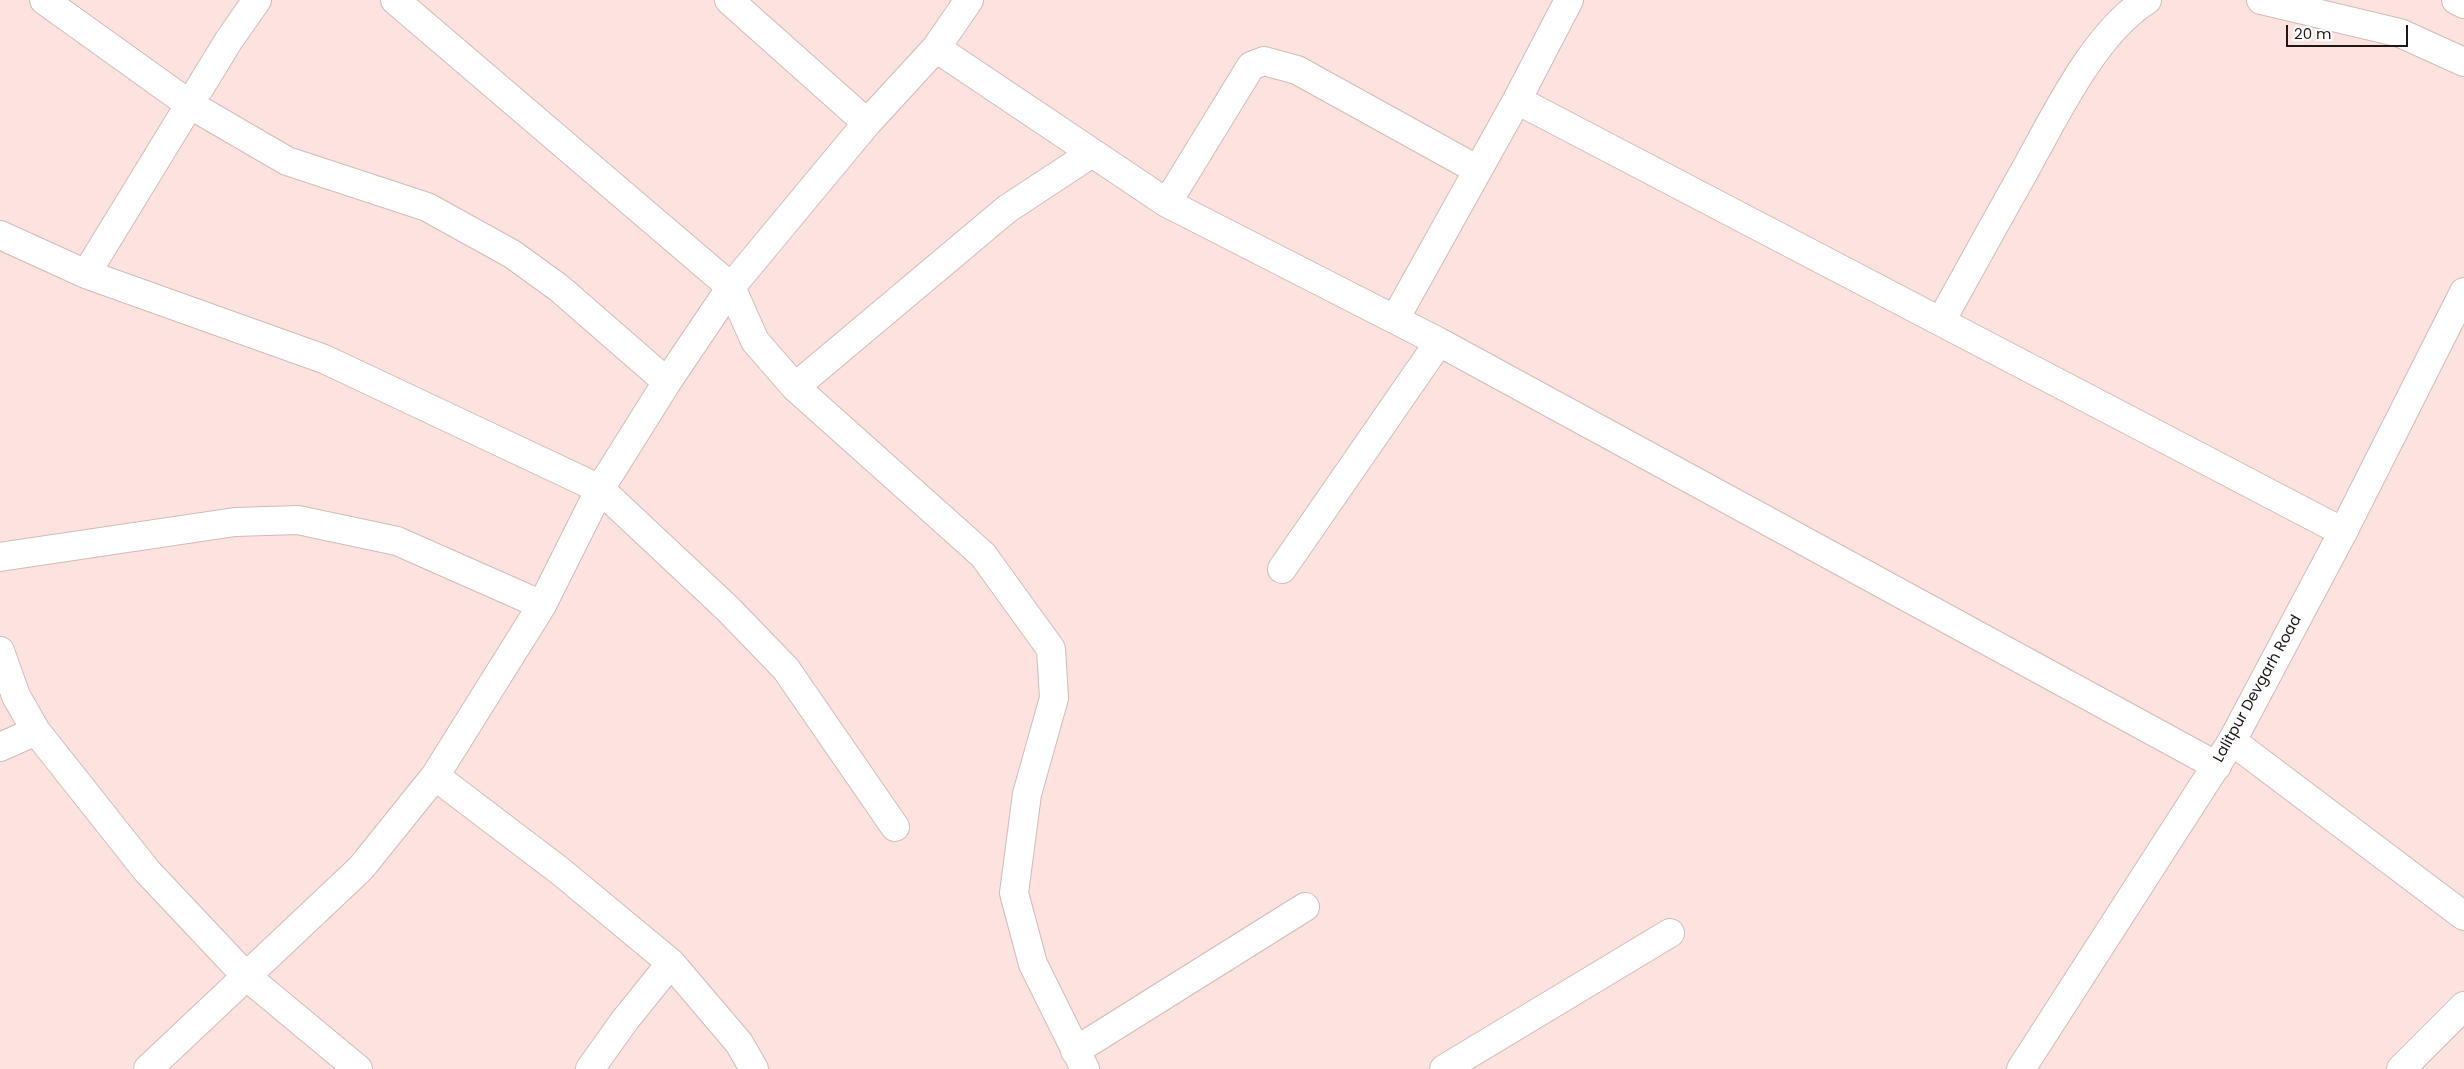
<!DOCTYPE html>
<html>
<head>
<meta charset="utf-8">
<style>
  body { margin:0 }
  #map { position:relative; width:2464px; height:1069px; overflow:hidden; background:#fde3e0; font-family:Poppins,sans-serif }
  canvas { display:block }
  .scale { position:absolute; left:2286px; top:25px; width:122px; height:22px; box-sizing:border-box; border:2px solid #201816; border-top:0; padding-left:6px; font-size:15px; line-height:18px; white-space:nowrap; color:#201816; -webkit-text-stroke:4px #fff; paint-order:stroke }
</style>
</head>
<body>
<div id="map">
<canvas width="2464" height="1069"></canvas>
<div class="scale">20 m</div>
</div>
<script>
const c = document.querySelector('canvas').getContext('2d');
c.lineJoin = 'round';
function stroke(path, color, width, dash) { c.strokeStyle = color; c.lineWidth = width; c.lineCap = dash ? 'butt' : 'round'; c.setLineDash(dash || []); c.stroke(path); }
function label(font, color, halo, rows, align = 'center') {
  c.font = font + ' Poppins,sans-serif'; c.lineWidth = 4; c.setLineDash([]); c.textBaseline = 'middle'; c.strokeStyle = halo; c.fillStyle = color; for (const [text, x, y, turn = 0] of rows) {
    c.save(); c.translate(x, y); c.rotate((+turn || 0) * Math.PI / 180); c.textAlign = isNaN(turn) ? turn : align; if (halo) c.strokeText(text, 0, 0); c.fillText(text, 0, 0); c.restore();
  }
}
const minor = new Path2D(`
  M44,0L189,104L287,161L427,207L512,254L559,288L667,382
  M395,0L731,287L755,341L795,387L983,555L1051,649L1054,698L1027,794L1014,893L1033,964L1085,1069
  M729,0L867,123
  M2261,0L2400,33L2464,62
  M2456,0L2464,4
  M936,48L1167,203L1439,342L2217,766
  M1517,100L2343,532
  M1167,203L1251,66L1264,61L1297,70L1478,170
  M0,235L86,274L324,359L600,489L728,609L786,669L895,827
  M86,274L229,40L257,0
  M1395,319L1517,100L1569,0
  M1941,321C1969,271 1996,221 2024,172C2054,118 2094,33 2147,0
  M795,387L1007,209L1092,153
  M0,557L235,522L298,520L397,541L542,605
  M1282,569L1439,342
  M0,651L16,696L36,731L147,871L246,976L358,1069
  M2232,741L2464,916
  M0,747L36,731
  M435,776L560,871L671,963L739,1043L754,1069
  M1075,1051L1305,907
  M148,1069L361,868L435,776L542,605L600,489L667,382L731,287L867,123L936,48L969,0
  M590,1069L625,1020L671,963
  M1444,1069L1670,933
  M2401,1069L2464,1006`);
const secondary = new Path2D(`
  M2021,1069L2232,741L2343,532L2464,292`);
stroke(minor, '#d3bab6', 30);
stroke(secondary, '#d3bab6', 30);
stroke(minor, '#fff', 28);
stroke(secondary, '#fff', 28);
label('15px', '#201816', '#fff', [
  ["Lalitpur Devgarh Road",2258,689,-61]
]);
</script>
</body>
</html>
